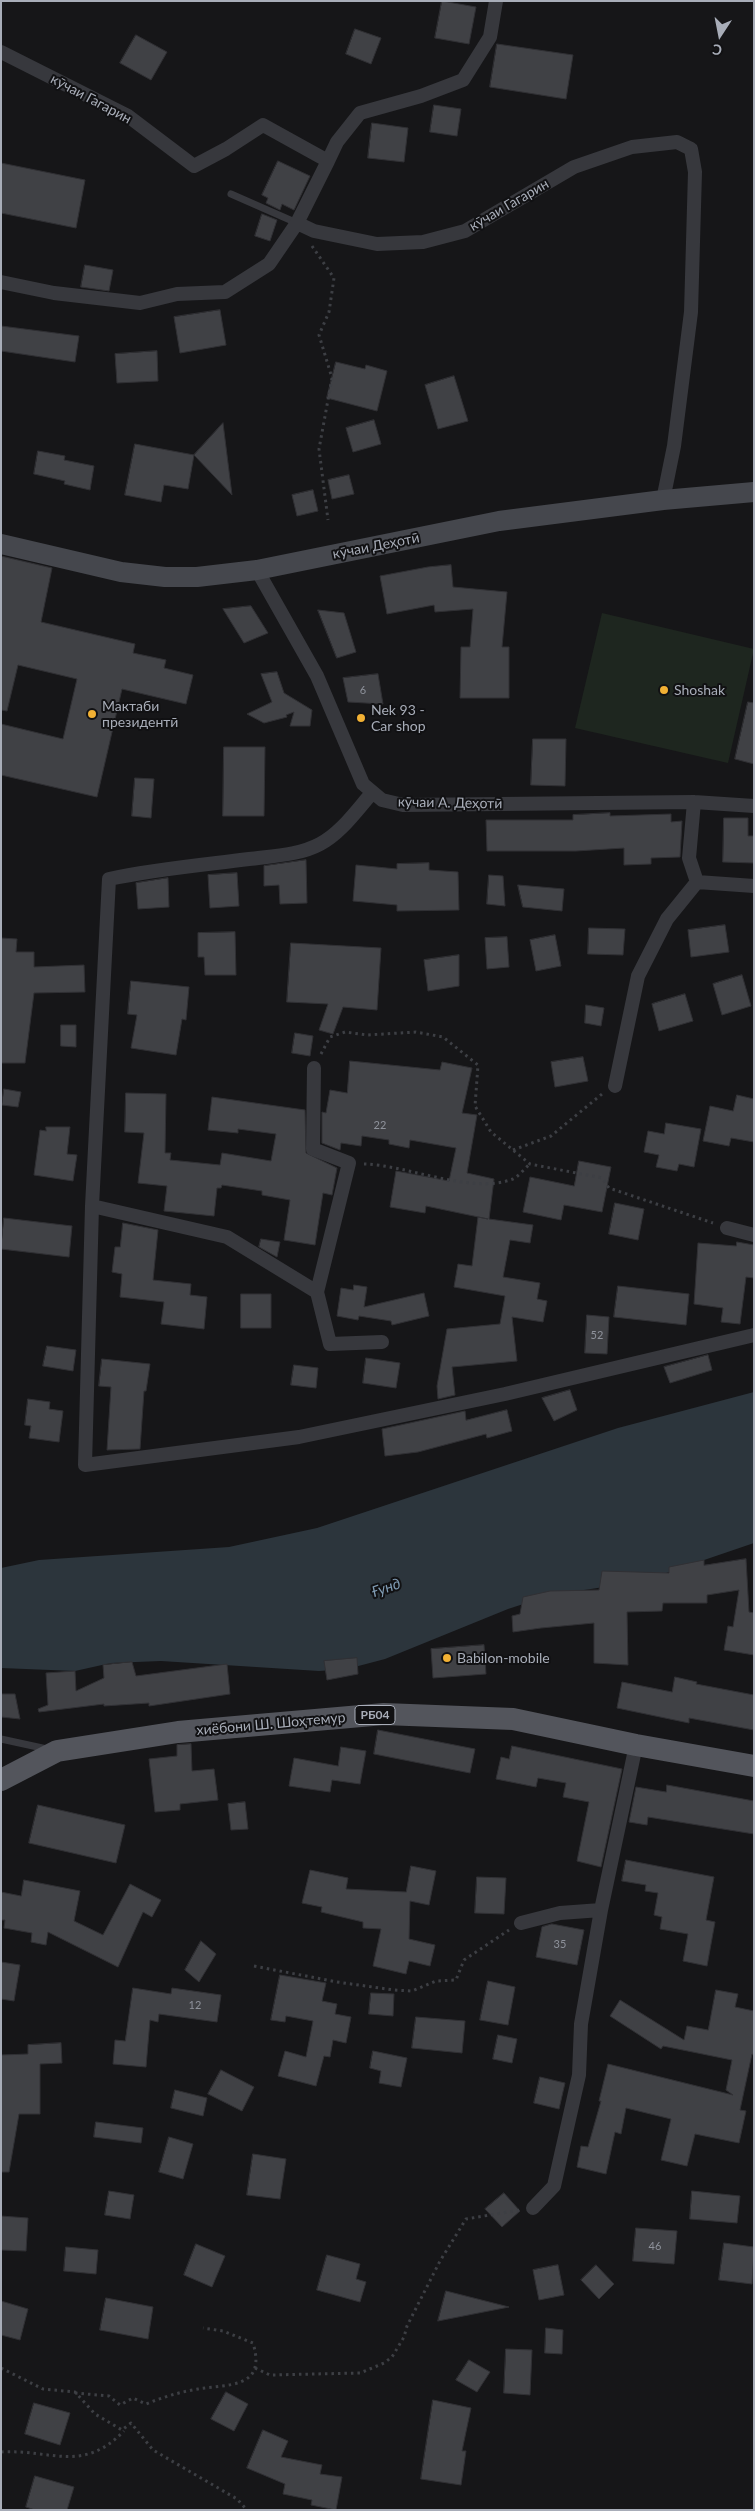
<!DOCTYPE html>
<html>
<head>
<meta charset="utf-8">
<style>
  body { margin:0 }
  #map { position:relative; width:755px; height:2511px; overflow:hidden; background:#161618; font-family:Lato,sans-serif }
  canvas { display:block }
  .frame { position:absolute; inset:0; border:2px solid #a8adb8; pointer-events:none }
  .north { position:absolute; left:695px; top:10px; width:50px; height:50px; -webkit-text-stroke:4px #111113; paint-order:stroke; rotate:191deg; font-size:14px; font-weight:700; line-height:20px; text-align:center; color:#a8adb8 }
  .north::after { content:''; display:block; margin:auto; width:18px; height:22px; background:#a8adb8; clip-path:polygon(50% 0,100% 100%,50% 72%,0 100%) }
</style>
</head>
<body>
<div id="map">
<canvas width="755" height="2511"></canvas>
<div class="frame"></div>
<div class="north">С</div>
</div>
<script>
const c = document.querySelector('canvas').getContext('2d');
c.lineJoin = 'round';
function paint(path, color) { c.fillStyle = color; c.fill(path, 'evenodd'); }
function stroke(path, color, width, dash) { c.strokeStyle = color; c.lineWidth = width; c.lineCap = dash ? 'butt' : 'round'; c.setLineDash(dash || []); c.stroke(path); }
function label(font, color, halo, rows, align = 'center') {
  c.font = font + ' Lato,sans-serif'; c.lineWidth = 4; c.setLineDash([]); c.textBaseline = 'middle'; c.strokeStyle = halo; c.fillStyle = color; for (const [text, x, y, turn = 0] of rows) {
    c.save(); c.translate(x, y); c.rotate((+turn || 0) * Math.PI / 180); c.textAlign = isNaN(turn) ? turn : align; if (halo) c.strokeText(text, 0, 0); c.fillText(text, 0, 0); c.restore();
  }
}
paint(new Path2D(`
  M602,613L754,649L728,763L575,728Z`), '#1e261f');
paint(new Path2D(`
  M754,1392V1543L666,1573L624,1584L551,1595L508,1609L385,1659L347,1669L319,1671L161,1661L111,1663L75,1671L1,1668V1568L39,1560L229,1547L317,1528L618,1428Z`), '#2c353c');
const building = new Path2D(`
  M442,1L476,7L469,44L435,38Z
  M355,29L381,38L371,64L346,54Z
  M136,35L167,52L151,80L120,63Z
  M497,44L573,55L566,99L490,87Z
  M434,105L461,109L457,136L430,132Z
  M372,123L408,128L404,162L368,158Z
  M278,161L310,176L294,210L282,204L280,210L266,203L268,198L262,195Z
  M1,163L85,180L76,228L1,213Z
  M262,214L277,220L270,241L255,236Z
  M85,265L113,270L109,291L81,287Z
  M220,310L226,345L180,353L174,317Z
  M1,326L79,336L75,362L1,351Z
  M157,351L158,381L117,383L115,354Z
  M336,362L365,369L366,365L387,371L377,411L327,398Z
  M454,376L468,421L438,429L425,385Z
  M374,420L381,444L353,452L346,428Z
  M223,423L232,495L194,455Z
  M135,444L194,455L188,489L164,485L161,502L125,495Z
  M38,451L65,456L64,460L94,466L90,490L64,484L65,481L34,474Z
  M349,475L354,494L332,499L328,480Z
  M313,490L318,511L297,516L292,495Z
  M1,556L52,568L41,622L135,644L133,653L166,660L164,668L193,675L186,704L122,689L97,797L1,775V724L63,739L77,679L18,665L7,711L1,710Z
  M451,565L453,587L507,592L502,647H509V698H460L461,647H470L473,609L435,612L434,605L387,614L380,576L428,567Z
  M251,606L268,633L244,643L223,609Z
  M318,610L344,613L356,652L337,658Z
  M277,672L284,693L312,710L310,726H290L294,712L286,715L287,717L264,723L247,714L272,702L261,674Z
  M378,674L383,704L348,702L343,678Z
  M748,702L754,703V764L735,759Z
  M533,739H566L565,786L531,785Z
  M224,747H265L264,816H223Z
  M135,778L154,779L151,818L132,816Z
  M610,813V816L671,814V822L682,821L680,857L651,858V864L624,865V848L576,851H487L486,820H573V815Z
  M724,818H748V836H754V863L723,862Z
  M306,860L307,903L280,904L279,885L264,886V866Z
  M429,863V870L458,872L459,910L397,911V905L353,901L356,865L397,869V864Z
  M237,873L239,906L210,908L208,875Z
  M489,875L503,876L505,906L487,904Z
  M168,878L169,907L138,909L136,883Z
  M518,885L564,889L562,911L523,907Z
  M725,925L729,952L691,957L688,930Z
  M589,928L625,929L623,955L588,954Z
  M235,932L236,975H205L204,957H198V933Z
  M555,935L561,966L536,971L530,940Z
  M507,937L509,967L487,969L485,938Z
  M1,938L17,939L16,952H34V967L84,965L85,992L34,993L25,1063H1Z
  M291,943L381,948L377,1010L343,1007L333,1034L319,1030L328,1004L287,1002Z
  M459,955V986L428,991L424,960Z
  M742,975L751,1006L722,1015L713,984Z
  M131,981L189,987L186,1020L182,1019L176,1055L131,1048L137,1015L128,1014Z
  M685,994L693,1021L659,1031L652,1004Z
  M586,1005L604,1008L601,1026L585,1023Z
  M61,1025H76V1047L61,1046Z
  M295,1033L313,1036L310,1056L292,1053Z
  M583,1057L588,1081L555,1087L551,1062Z
  M350,1061L440,1070L442,1062L472,1068L462,1113L477,1115L467,1173L494,1179L489,1219L533,1225L530,1243L510,1240L503,1277L540,1283L537,1299L547,1301L543,1322L512,1317L517,1361L452,1367L455,1395L438,1399L437,1386L447,1329L500,1324L505,1296L454,1287L458,1264L472,1266L478,1217L488,1219L426,1206L425,1213L390,1207L396,1171L449,1181L456,1148L410,1140L409,1148L389,1144V1140L362,1136L361,1146L341,1143L340,1150L322,1143V1112L326,1113L330,1090L347,1093Z
  M4,1089L21,1092L18,1107L2,1105Z
  M126,1093L166,1094L165,1153H171L170,1160L220,1165L222,1153L271,1161L276,1134L238,1129V1133L208,1130L212,1097L305,1110L306,1153L337,1168L332,1195L323,1193L315,1245L284,1240L290,1200L262,1195V1191L222,1185L221,1188H217L214,1216L164,1211L167,1186L138,1183L144,1133L125,1132Z
  M737,1095L754,1099V1142L731,1138L729,1146L703,1141L710,1106L733,1111Z
  M666,1123L701,1129L694,1167L679,1164L677,1171L656,1167L659,1155L644,1152L648,1131L664,1134Z
  M46,1127H70L67,1154L77,1155L73,1181L34,1175L40,1130L46,1131Z
  M579,1161L611,1167L602,1212L564,1205L561,1220L523,1212L530,1177L574,1186Z
  M615,1203L644,1209L638,1240L609,1234Z
  M4,1218L72,1226L69,1257L1,1249Z
  M123,1223L158,1230L153,1280L191,1284L190,1295L207,1297L204,1329L161,1324L164,1302L120,1297L122,1274L112,1272L115,1247H120Z
  M261,1239L280,1242L277,1257L259,1247Z
  M737,1242L754,1245V1278L746,1277L740,1324L721,1322L723,1308L694,1304L698,1243L736,1246Z
  M354,1285L367,1287L364,1307L424,1293L429,1316L392,1325L391,1321L359,1316L358,1320L337,1316L341,1288L353,1290Z
  M618,1286L689,1294L686,1325L614,1317Z
  M241,1294H271V1328H241Z
  M587,1315L609,1317L607,1354L585,1353Z
  M47,1346L76,1350L73,1371L43,1366Z
  M708,1355L712,1370L670,1383L664,1367Z
  M366,1358L400,1363L396,1388L363,1383Z
  M102,1359L150,1364L146,1391H144L140,1449L107,1450L111,1387L99,1386Z
  M294,1365L318,1368L316,1388L291,1385Z
  M570,1390L577,1410L554,1421L542,1398Z
  M28,1399L50,1402L49,1409L63,1411L59,1442L29,1438L31,1426L25,1425Z
  M507,1410L512,1431L487,1438L486,1434L418,1452L385,1456L382,1429L465,1411L466,1420Z
  M746,1559L749,1612L754,1613V1655L724,1650L728,1626L733,1627L739,1590L707,1595V1603H663L662,1611L627,1612L628,1665L594,1663V1623L541,1628L513,1632L512,1616L520,1614L523,1597L550,1591L599,1590L602,1571L669,1573V1567L704,1560V1565Z
  M484,1645L486,1674L433,1678L431,1649Z
  M357,1658L358,1674L327,1680L324,1661Z
  M132,1662L136,1676L227,1664L230,1694L149,1706V1703L104,1706V1704L39,1712L38,1709L48,1705L46,1673L75,1671L76,1691L104,1678L103,1665Z
  M675,1677L697,1682L696,1684L754,1695V1730L689,1718V1723L617,1708L622,1682L672,1692Z
  M1,1694H15L20,1719L1,1717Z
  M378,1730L475,1749L470,1773L374,1754Z
  M191,1744L192,1771L214,1769L218,1800L180,1804V1810L155,1812L149,1759L177,1756V1745Z
  M512,1746L622,1769L601,1867L577,1861L589,1802L563,1797L566,1783L538,1778L536,1787L496,1779L501,1757L509,1759Z
  M341,1747L366,1751L360,1784L332,1780L330,1792L289,1786L294,1758L338,1766Z
  M667,1785L754,1801V1834L648,1817L647,1825L629,1822L636,1787L666,1792Z
  M245,1802L248,1829L231,1830L228,1804Z
  M38,1805L125,1825L116,1863L29,1843Z
  M626,1860L714,1877L706,1920L715,1922L707,1966L683,1961L688,1934L660,1929L662,1917L654,1915L658,1893L645,1891L646,1885L622,1881Z
  M411,1866L436,1871L429,1905L410,1901L409,1939L435,1945L430,1966L409,1961L406,1974L373,1966L381,1929L363,1928V1922L321,1912L322,1907L302,1903L310,1870L348,1878L346,1889L406,1892Z
  M477,1877L506,1878L504,1914L475,1913Z
  M24,1880L80,1891L74,1921L103,1935L130,1884L161,1900L152,1917L143,1912L118,1967L48,1932L46,1945L31,1942L32,1933L4,1928L5,1920H1V1892L21,1896Z
  M552,1924L584,1930L577,1965L536,1957L542,1927Z
  M201,1941L216,1954L199,1982L185,1970Z
  M1,1962L20,1965L14,2001L1,1999Z
  M280,1975L326,1983L322,2001L337,2004L335,2014L351,2017L346,2043L333,2040L330,2057L324,2056L316,2086L278,2076L285,2051L306,2057L313,2021L286,2016L285,2022L271,2020Z
  M488,1981L515,1987L508,2025L480,2020Z
  M133,1988L171,1994L172,1988L221,1995L217,2022L159,2014L158,2022L150,2020L146,2067L113,2064L115,2040L125,2041Z
  M716,1990L738,1994L735,2007L754,2011V2055L752,2054L740,2110L746,2111L739,2143L695,2134L687,2166L661,2160L671,2119L626,2108L621,2134L615,2132L606,2174L577,2167L581,2146L588,2147L601,2101H599L608,2064L733,2095L726,2090L732,2060L663,2046L661,2049L610,2016L620,2000L684,2040L687,2026L708,2030Z
  M371,1993L394,1994L393,2016L369,2014Z
  M416,2017L465,2021L462,2053L412,2048Z
  M498,2035L517,2039L512,2063L493,2059Z
  M61,2043L62,2063L40,2064V2114H19L9,2172H1V2055L28,2054V2045Z
  M373,2051L407,2058L401,2087L379,2083L381,2071L370,2068Z
  M221,2070L254,2087L242,2111L208,2094Z
  M540,2077L565,2083L559,2109L534,2103Z
  M175,2090L207,2098L203,2116L171,2108Z
  M96,2122L143,2128L141,2143L94,2137Z
  M169,2137L193,2144L183,2179L159,2172Z
  M253,2154L286,2159L280,2199L247,2195Z
  M109,2191L134,2195L130,2219L105,2215Z
  M692,2191L740,2196L737,2223L690,2219Z
  M504,2193L520,2211L502,2227L485,2209Z
  M1,2216L28,2218L26,2251L1,2250Z
  M636,2228L677,2231L674,2264L633,2261Z
  M724,2243L754,2247L752,2284L719,2280Z
  M196,2244L225,2256L212,2287L184,2275Z
  M66,2247L98,2250L96,2274L64,2271Z
  M327,2255L360,2264L356,2279L366,2282L360,2302L317,2290Z
  M558,2265L564,2295L539,2300L533,2270Z
  M596,2265L614,2284L599,2299L581,2280Z
  M446,2291L509,2307L438,2321Z
  M106,2298L153,2307L148,2339L100,2330Z
  M1,2301L28,2309L20,2340L1,2335Z
  M546,2328L563,2330L562,2354L545,2353Z
  M506,2349L532,2350L530,2395L504,2393Z
  M469,2360L490,2372L477,2392L456,2380Z
  M226,2392L248,2404L234,2431L211,2419Z
  M433,2400L471,2408L462,2451H466L461,2485L421,2479Z
  M34,2403L70,2413L60,2445L25,2434Z
  M263,2430L288,2441L281,2457L322,2465L320,2474L342,2477L336,2510L311,2505L312,2500L283,2494L285,2484L247,2468Z
  M35,2476L74,2487L67,2510H35L26,2507Z`);
paint(building, '#404145');
stroke(building, '#303034', 1);
stroke(new Path2D(`
  M312,246L334,278L329,312L319,335L332,378L319,449L328,520
  M321,1054L330,1037L345,1032L367,1035L416,1032L443,1037L478,1065L475,1106L491,1132L530,1164L602,1178L609,1188L713,1223
  M513,1150L551,1136L602,1094
  M364,1164C408,1165 471,1195 513,1179C519,1176 525,1168 530,1164
  M254,1966L337,1982L394,1990L412,1991L436,1981L456,1980L464,1960L509,1930
  M1,2368L43,2389L75,2392L95,2414L122,2430L131,2423L153,2450L237,2499L247,2510
  M255,2368L270,2375L360,2373L384,2363L392,2357L404,2337L407,2326L440,2261L466,2219L520,2210
  M75,2393L109,2396L120,2405L133,2398L146,2404C163,2397 180,2392 198,2389C228,2384 267,2389 253,2343L223,2331L203,2328
  M1,2452C51,2449 82,2474 124,2431`), '#3d3f44', 3, [2.5, 4]);
stroke(new Path2D(`
  M231,194L297,223
  M1,1739L47,1749`), '#37383d', 7);
stroke(new Path2D(`
  M1,52L128,116L194,166L226,149L263,125L328,161L297,223L269,264L225,292L177,294L140,303L54,293L1,282
  M328,161L337,142L360,113L421,96L463,80L490,37L496,1
  M297,223L314,231L377,244L423,242L465,231L574,167L632,147L677,142L691,149L695,172L691,312L674,446L663,500
  M257,570L317,676L363,784L382,800L403,805L694,802L754,806
  M372,793C356,811 341,833 320,844C300,855 272,856 249,859C202,865 155,869 109,879L92,1206L85,1465L299,1437L505,1394L754,1335
  M697,882L754,886
  M314,1068L313,1149L349,1163L317,1292L330,1344L382,1342
  M615,1086L638,976L667,919L697,882L689,858L694,802
  M92,1206L227,1237L317,1292
  M727,1228L754,1235
  M521,1923L560,1913L601,1910
  M533,2208L554,2186L579,2075L581,2024L601,1910L636,1745`), '#37383d', 14);
stroke(new Path2D(`
  M1,544L121,572L165,577H197L257,570L499,521L663,500L754,492`), '#45474d', 20);
stroke(new Path2D(`
  M1,1780L57,1751L178,1732L384,1714L513,1719L636,1745L754,1766`), '#53555c', 22);
for (const [x, y, r, color] of [
  [664,690,5,"#f2b134"],
  [92,714,5,"#f2b134"],
  [361,718,5,"#f2b134"],
  [447,1658,5,"#f2b134"]
]) { const dot = new Path2D(); dot.arc(x, y, r, 0, 2 * Math.PI); c.fillStyle = color; c.fill(dot); stroke(dot, '#111113', 2); }
label('11px', '#8e929b', null, [
  ["6",363,690],
  ["22",380,1125],
  ["52",597,1335],
  ["35",560,1944],
  ["12",195,2005],
  ["46",655,2246]
]);
for (const [x, y, w] of [
  [375,1715,40]
]) { const box = new Path2D(); box.roundRect(x - w / 2, y - 9.5, w, 19, 4); c.fillStyle = '#111113'; c.fill(box); stroke(box, '#a8adb8', 1); }
label('bold 12px', '#a8adb8', null, [
  ["РБ04",375,1715]
]);
label('14px', '#a8adb8', '#111113', [
  ["кӯчаи Гагарин",91,99,28],
  ["кӯчаи Гагарин",509,205,-30],
  ["кӯчаи Деҳотӣ",376,546,-11],
  ["кӯчаи А. Деҳотӣ",450,803,1],
  ["хиёбони Ш. Шоҳтемур",271,1724,-5]
]);
label('14px', '#a8adb8', '#111113', [
  ["Shoshak",674,690],
  ["Мактаби",102,706],
  ["президентӣ",102,722],
  ["Nek 93 -",371,710],
  ["Car shop",371,726],
  ["Babilon-mobile",457,1658]
], 'left');
label('italic 15px', '#7f9bb3', '#111113', [
  ["Ғунд",386,1588,-19]
]);
</script>
</body>
</html>
